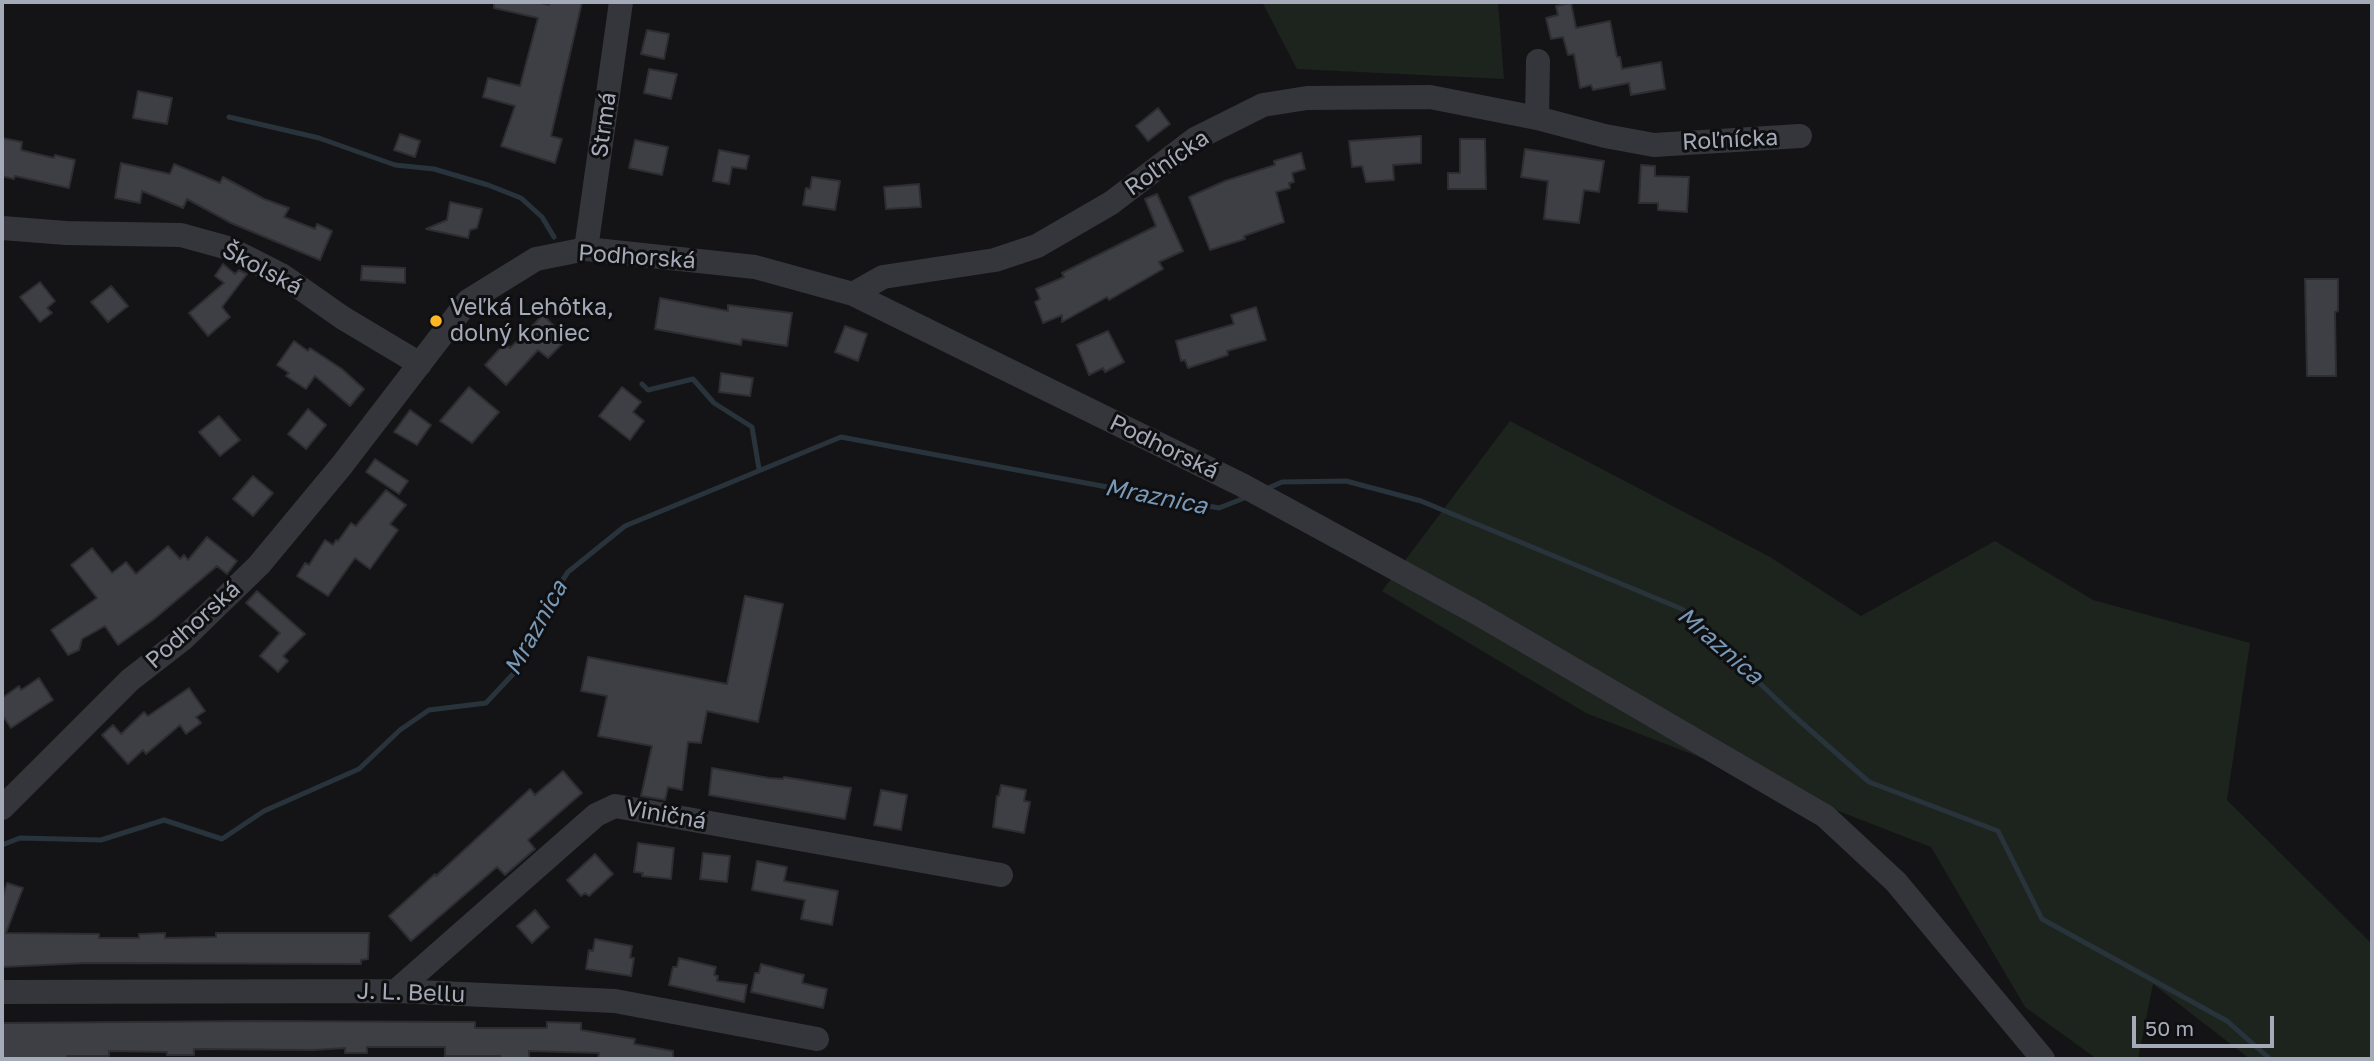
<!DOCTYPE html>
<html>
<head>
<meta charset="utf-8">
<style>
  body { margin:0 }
  #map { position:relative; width:2374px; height:1061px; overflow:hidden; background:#141416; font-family:"Golos Text",sans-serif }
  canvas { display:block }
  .frame { position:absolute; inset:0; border:4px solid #a4aab8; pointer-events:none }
  .scale { position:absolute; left:2132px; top:1016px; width:142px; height:32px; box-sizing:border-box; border:4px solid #a4aab8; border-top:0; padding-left:9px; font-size:21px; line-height:24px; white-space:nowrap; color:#a4aab8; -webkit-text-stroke:5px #0f0f11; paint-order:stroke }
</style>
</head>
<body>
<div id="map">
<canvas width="2374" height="1061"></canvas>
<div class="frame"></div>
<div class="scale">50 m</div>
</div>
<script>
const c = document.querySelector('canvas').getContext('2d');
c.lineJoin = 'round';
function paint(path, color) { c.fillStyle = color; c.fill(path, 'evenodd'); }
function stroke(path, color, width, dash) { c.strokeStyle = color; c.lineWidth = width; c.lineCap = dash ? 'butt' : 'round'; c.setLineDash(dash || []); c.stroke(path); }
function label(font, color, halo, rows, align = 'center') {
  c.font = font + ' "Golos Text",sans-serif'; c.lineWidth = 6; c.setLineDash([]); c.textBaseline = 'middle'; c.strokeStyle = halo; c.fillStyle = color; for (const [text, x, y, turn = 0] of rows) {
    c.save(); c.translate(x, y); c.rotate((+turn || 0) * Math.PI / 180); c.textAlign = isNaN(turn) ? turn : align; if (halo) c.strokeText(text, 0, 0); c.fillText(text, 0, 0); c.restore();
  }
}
paint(new Path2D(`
  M1262,2H1498L1504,79L1297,69Z
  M1510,421L1770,557L1861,616L1995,541L2093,600L2250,643L2227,800L2372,944V1059H2250L2153,984L2138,1059H2097L2025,1007L1931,847L1586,713L1382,591Z`), '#1c241d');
stroke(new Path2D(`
  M229,117L319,138L395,165L434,169L488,185L521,198L542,217L554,237
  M642,384L648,390L693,379L714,403L752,427L759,469
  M1266,489L1282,482L1346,481L1421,501L1682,609L1793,715L1869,782L1998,831L2042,919L2227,1021L2270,1059
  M2,845L20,838L101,840L164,820L222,839L264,811L359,769L400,730L429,710L486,703L515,672L537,618L568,572L625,526L841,437L1219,508L1247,497`), '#29333b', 5);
const building = new Path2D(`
  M494,2H537L549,5L550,2H582L551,136L562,139L555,163L501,146L515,106L483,97L488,78L520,86L538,18L494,8Z
  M1571,3L1576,28L1610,21L1617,57H1620L1622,69L1661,62L1665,89L1631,95L1629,83L1593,90L1591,85L1580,88L1574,54L1568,55L1563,37L1551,39L1546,18L1558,15L1556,6Z
  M647,30L669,34L664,59L641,54Z
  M649,69L677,74L671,99L644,93Z
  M138,91L172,98L167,124L133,118Z
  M1158,108L1170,124L1148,141L1136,126Z
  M400,134L420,141L415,157L394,150Z
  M1421,136V163L1393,165L1394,180L1366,182L1362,166L1352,167L1349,141Z
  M2,138L22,142L21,150L54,158L55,155L75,160L69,188L15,176L14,179L2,176Z
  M1460,139H1485L1486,189H1448V173H1460Z
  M635,140L668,147L662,175L629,168Z
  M1525,149L1604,161L1599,192L1584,190L1579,223L1544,219L1548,181L1521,177Z
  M719,150L749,156L746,169L732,167L729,184L713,181Z
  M1301,153L1305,169L1292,173L1294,182L1289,183L1290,188L1276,192L1284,222L1244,236L1245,239L1210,250L1189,197L1225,181L1275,165L1274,161Z
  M121,163L170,174L174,164L220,183L223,177L264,199L289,208L284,217L315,229L317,224L332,231L320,260L231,223L187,199L183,208L142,191L140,203L115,198Z
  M1641,165L1655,166V176L1689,177L1687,212L1658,210V203H1639Z
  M812,177L840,181L835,210L803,205L806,188L810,189Z
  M919,184L921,207L886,209L884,187Z
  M1157,194L1183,251L1159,262L1163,269L1109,300L1107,297L1062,322V315L1043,323L1035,302L1040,299L1036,289L1064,277L1062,273L1156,226L1145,199Z
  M450,202L482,209L477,228L470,230L468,238L426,229L447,220Z
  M223,264L235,274L239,270L247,274L222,307L230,317L208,336L189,313L224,283L215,276Z
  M362,266L405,268V283L361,280Z
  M2305,279H2338V311L2335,312L2336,376H2307Z
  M40,282L55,301L47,308L52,313L40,322L20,297Z
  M111,286L128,306L108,322L91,302Z
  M660,298L728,311V305L792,313L787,346L742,339L741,345L655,329Z
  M1256,307L1266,340L1227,351L1228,355L1188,368L1185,360L1181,361L1176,341L1234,324L1231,315Z
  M543,315L558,330L554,334L562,344L548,358L538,350L506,385L485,365L505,343L510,348Z
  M845,326L867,334L858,361L835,352Z
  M1108,331L1124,362L1105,372L1103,368L1089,375L1077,345Z
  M294,341L308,351L310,348L342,369L364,389L350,406L315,376L306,389L286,376L289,373L277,365Z
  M721,373L753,378L750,396L719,392Z
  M469,387L499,412L472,443L440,421Z
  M622,387L641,402L633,412L644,421L630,440L599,416Z
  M308,409L326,425L306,449L288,434Z
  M410,410L431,425L417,445L394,432Z
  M219,416L240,440L220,456L199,432Z
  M375,459L408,481L399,494L366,472Z
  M253,476L273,493L253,516L233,499Z
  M386,490L406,505L390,524L398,530L370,569L355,558L328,596L297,576L305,563L309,565L325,540L333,545L336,540L338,541L351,523L356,526Z
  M207,537L237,561L227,574L217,566L153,620L118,645L105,626L82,639L79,650L68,655L51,630L97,598L71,565L92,548L112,573L126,562L136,574L168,546L180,559L184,555L188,560Z
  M257,591L305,634L283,656L288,661L278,672L260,656L280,633L246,603Z
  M745,596L783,604L758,722L707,711L701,743L688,742L682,790L668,787L665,800L641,796L652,746L598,736L607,696L581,691L588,657L727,684Z
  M39,678L53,700L11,728L2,715V698L19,686L21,690Z
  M189,688L205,711L196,717L201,723L186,734L180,725L146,754L143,750L128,764L102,735L113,725L121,734L144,712L148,716Z
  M712,768L769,778L783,779L784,777L851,788L845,819L709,795Z
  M563,771L582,793L528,840L535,849L505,875L497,867L411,941L389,916L435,874L436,876L530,789L535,795Z
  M1001,785L1026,790L1024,801L1030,802L1024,833L993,827L997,796H999Z
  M881,790L907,795L901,830L874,825Z
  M638,843L674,848L671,879L642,876L643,873L634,872Z
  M703,853L730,856L727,882L700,879Z
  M595,854L613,874L589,896L585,893L581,896L567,880Z
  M757,861L787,867L784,881L838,891L832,925L801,919L805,900L752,890Z
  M7,883L23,888L6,933L99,934V938H139V934L165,933V938L216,937V933H369L368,959L361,960V964L86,963L2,967V899Z
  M535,910L549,927L532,943L517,926Z
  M595,939L632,946L630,958H634L631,976L586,969L589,950L593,951Z
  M679,958L716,967L714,975L718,976L717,981L747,985L744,1002L669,985L673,967H677Z
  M761,964L804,975L802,983L827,989L823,1008L751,992L755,973H759Z
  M254,1021L475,1022V1028H547V1022L581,1023V1030L635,1039L634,1044L673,1051V1059H598L599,1053L529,1051V1059H500V1056H445V1047H367V1053H345V1048L313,1050L194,1049V1055H167V1052L109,1051V1056H67V1059H2V1023Z`);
paint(building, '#3e3f44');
stroke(building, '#2e2e32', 2);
stroke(new Path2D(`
  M1537,118L1538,61
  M2,228L66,233L181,235L228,248L283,276L343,318L420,364
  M586,249L621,2
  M853,294L883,277L995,260L1037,246L1111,203L1195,139L1263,105L1307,98L1430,97L1537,118L1605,136L1654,145L1800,136
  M2,808L130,680L184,638L259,565L342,465L468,301L536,259L586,249L755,267L853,294L1242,485L1477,613L1825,816L1896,882L2043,1059
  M396,991L596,815L615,806L1001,875
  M2,992L396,991L615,1001L817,1039`), '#35363c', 24);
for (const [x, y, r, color] of [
  [436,321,7,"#ffb623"]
]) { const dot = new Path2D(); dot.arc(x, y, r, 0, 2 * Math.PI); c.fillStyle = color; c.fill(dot); stroke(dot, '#0f0f11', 2.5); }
label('23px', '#a4aab8', '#0f0f11', [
  ["Strmá",604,125,-82],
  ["Roľnícka",1730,140,-3],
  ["Roľnícka",1167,163,-35],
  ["Podhorská",637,257,4],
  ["Školská",262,269,28],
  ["Podhorská",1164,447,26],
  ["Podhorská",193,625,-42],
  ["Viničná",666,815,10],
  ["J. L. Bellu",411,993,2]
]);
label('23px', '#a4aab8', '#0f0f11', [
  ["Veľká Lehôtka,",450,308],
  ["dolný koniec",450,334]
], 'left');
label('italic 24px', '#7799b7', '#0f0f11', [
  ["Mraznica",1156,497,11],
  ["Mraznica",536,628,-61],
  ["Mraznica",1720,646,41]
]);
</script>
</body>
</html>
